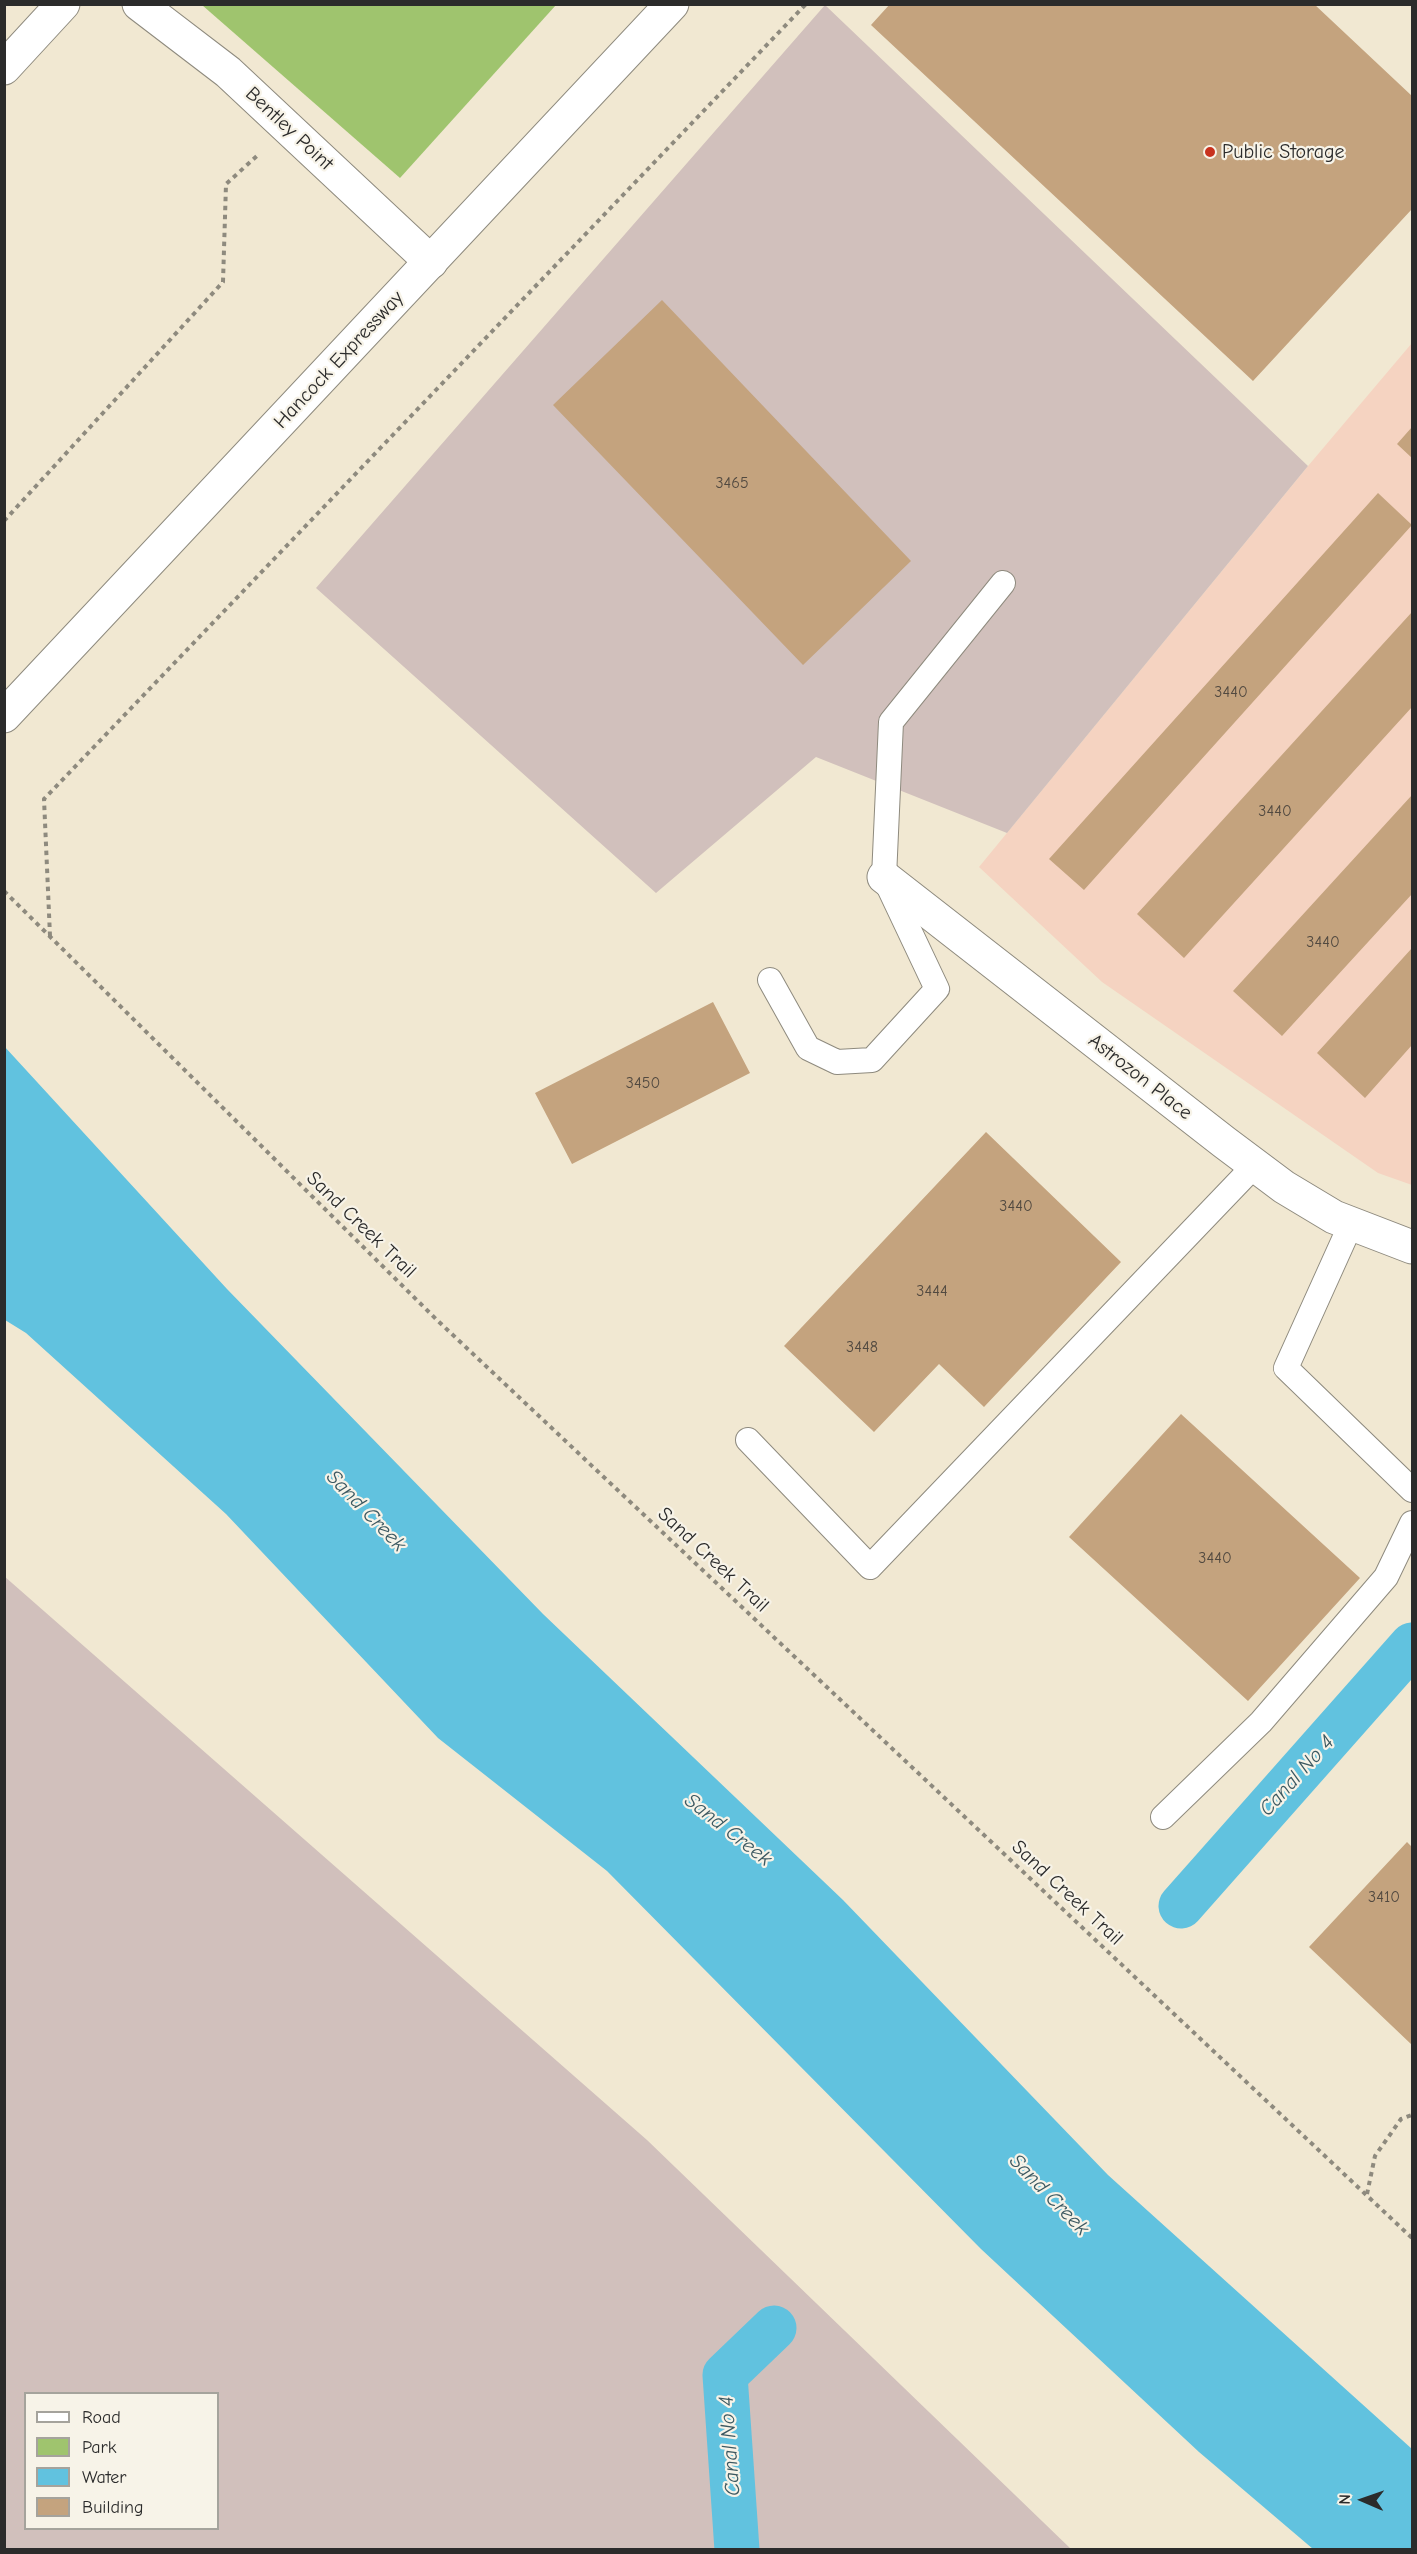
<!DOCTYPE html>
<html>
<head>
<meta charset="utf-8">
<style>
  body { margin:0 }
  #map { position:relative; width:1417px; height:2554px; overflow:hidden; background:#f1e8d2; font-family:"Comic Neue",sans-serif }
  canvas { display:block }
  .frame { position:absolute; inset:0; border:6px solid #2b2b2b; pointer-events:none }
  .legend { position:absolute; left:24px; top:2392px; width:195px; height:138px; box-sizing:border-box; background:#f7f3e8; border:2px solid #a5a39c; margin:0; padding:8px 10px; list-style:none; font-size:18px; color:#2b2b2b }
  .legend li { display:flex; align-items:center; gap:12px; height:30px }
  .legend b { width:30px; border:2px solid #a5a39c }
  .north { position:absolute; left:1333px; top:2470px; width:60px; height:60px; -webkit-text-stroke:4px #f7f3e8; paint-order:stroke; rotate:272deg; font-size:16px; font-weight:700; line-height:24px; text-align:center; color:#2b2b2b }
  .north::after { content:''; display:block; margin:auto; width:21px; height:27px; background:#2b2b2b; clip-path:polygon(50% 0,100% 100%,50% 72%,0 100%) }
</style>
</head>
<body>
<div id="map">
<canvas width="1417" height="2554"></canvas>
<div class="frame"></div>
<ul class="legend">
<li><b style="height:8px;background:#fff"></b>Road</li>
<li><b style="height:16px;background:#9fc46e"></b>Park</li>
<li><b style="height:16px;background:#61c2df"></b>Water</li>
<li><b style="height:16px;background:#c4a37e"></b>Building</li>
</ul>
<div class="north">N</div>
</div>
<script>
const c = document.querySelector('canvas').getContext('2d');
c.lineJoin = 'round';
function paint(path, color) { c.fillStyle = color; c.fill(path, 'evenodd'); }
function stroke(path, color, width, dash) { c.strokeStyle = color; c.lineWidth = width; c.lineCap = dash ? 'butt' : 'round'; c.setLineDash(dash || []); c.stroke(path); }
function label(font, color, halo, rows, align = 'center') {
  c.font = font + ' "Comic Neue",sans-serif'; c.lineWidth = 4.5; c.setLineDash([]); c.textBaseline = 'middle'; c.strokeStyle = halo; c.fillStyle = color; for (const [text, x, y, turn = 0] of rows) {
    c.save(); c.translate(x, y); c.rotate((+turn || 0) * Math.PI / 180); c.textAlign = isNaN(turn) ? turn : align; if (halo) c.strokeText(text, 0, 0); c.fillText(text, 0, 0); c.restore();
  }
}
paint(new Path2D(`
  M1412,343V1185L1378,1173L1102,982L979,867L1308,466Z`), '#f5d3c1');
paint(new Path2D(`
  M825,5L1308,466L1007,833L816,757L656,893L316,588Z
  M4,1576L647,2140L1071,2549H5ZM26,2394H218V2528H26Z`), '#d1c0bc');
paint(new Path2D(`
  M202,5H556L400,178Z`), '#9fc46e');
paint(new Path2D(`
  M4,1046L227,1289L543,1614L843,1900L1108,2175L1412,2449V2549H1313L1199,2452L981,2249L607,1871L438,1738L226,1514L26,1333L5,1320Z`), '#61c2df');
stroke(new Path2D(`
  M1181,1906L1412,1645
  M737,2550L725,2375L774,2328`), '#61c2df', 45);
paint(new Path2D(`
  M890,4H1314L1412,96V209L1253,381L871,25Z
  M662,300L911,561L803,665L553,405Z
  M1412,427V458L1397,444Z
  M1378,493L1412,525L1084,890L1049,859Z
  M1412,612V707L1184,958L1137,914Z
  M1412,795V894L1282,1036L1233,991Z
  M1412,948V1045L1365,1098L1317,1053Z
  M713,1002L750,1073L572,1164L535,1093Z
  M986,1132L1121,1262L984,1407L939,1364L874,1432L784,1346Z
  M1181,1414L1360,1578L1248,1701L1069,1537Z
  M1407,1842L1412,1847V2045L1309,1947Z`), '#c4a37e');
const service = new Path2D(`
  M770,980L808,1048L837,1062L872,1060L937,989L884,877L891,722L1003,583
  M1351,1224L1286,1368L1412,1490
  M748,1440L870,1567L1255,1165
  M1163,1817L1261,1722L1386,1577L1412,1523`);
const minor = new Path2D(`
  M139,4L228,72L431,262
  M4,68L63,4
  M884,877L1224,1142L1284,1187L1334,1217L1412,1247`);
const primary = new Path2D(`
  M4,716L672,4`);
stroke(service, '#8e8a7e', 26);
stroke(minor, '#8e8a7e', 35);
stroke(primary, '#8e8a7e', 35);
stroke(new Path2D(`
  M4,521L223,282L226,184L258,155
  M4,891L437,1320L1412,2238
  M50,936L44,799L806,4
  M1367,2194L1375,2156L1401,2119L1412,2115`), '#8e8a7e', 4, [4.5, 4.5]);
stroke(service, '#fff', 24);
stroke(minor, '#fff', 33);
stroke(primary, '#fff', 33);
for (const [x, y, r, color] of [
  [1210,152,6,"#c8321e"]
]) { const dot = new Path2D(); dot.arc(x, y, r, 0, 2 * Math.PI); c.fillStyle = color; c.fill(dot); stroke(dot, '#f7f3e8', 2); }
label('16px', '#514940', null, [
  ["3465",732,483],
  ["3440",1231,692],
  ["3440",1275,811],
  ["3440",1323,942],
  ["3450",643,1083],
  ["3440",1016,1206],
  ["3444",932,1291],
  ["3448",862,1347],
  ["3440",1215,1558],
  ["3410",1384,1897]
]);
label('20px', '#2b2b2b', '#f7f3e8', [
  ["Bentley Point",289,129,43],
  ["Hancock Expressway",339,360,-47],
  ["Astrozon Place",1140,1077,38],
  ["Sand Creek Trail",361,1225,44],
  ["Sand Creek Trail",713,1560,43],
  ["Sand Creek Trail",1067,1893,43]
]);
label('20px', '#2b2b2b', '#f7f3e8', [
  ["Public Storage",1222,152]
], 'left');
label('italic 21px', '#3b5861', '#f7f3e8', [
  ["Sand Creek",366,1511,46],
  ["Canal No 4",1297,1776,-48],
  ["Sand Creek",728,1830,38],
  ["Sand Creek",1049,2195,46],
  ["Canal No 4",730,2446,-94]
]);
</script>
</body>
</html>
